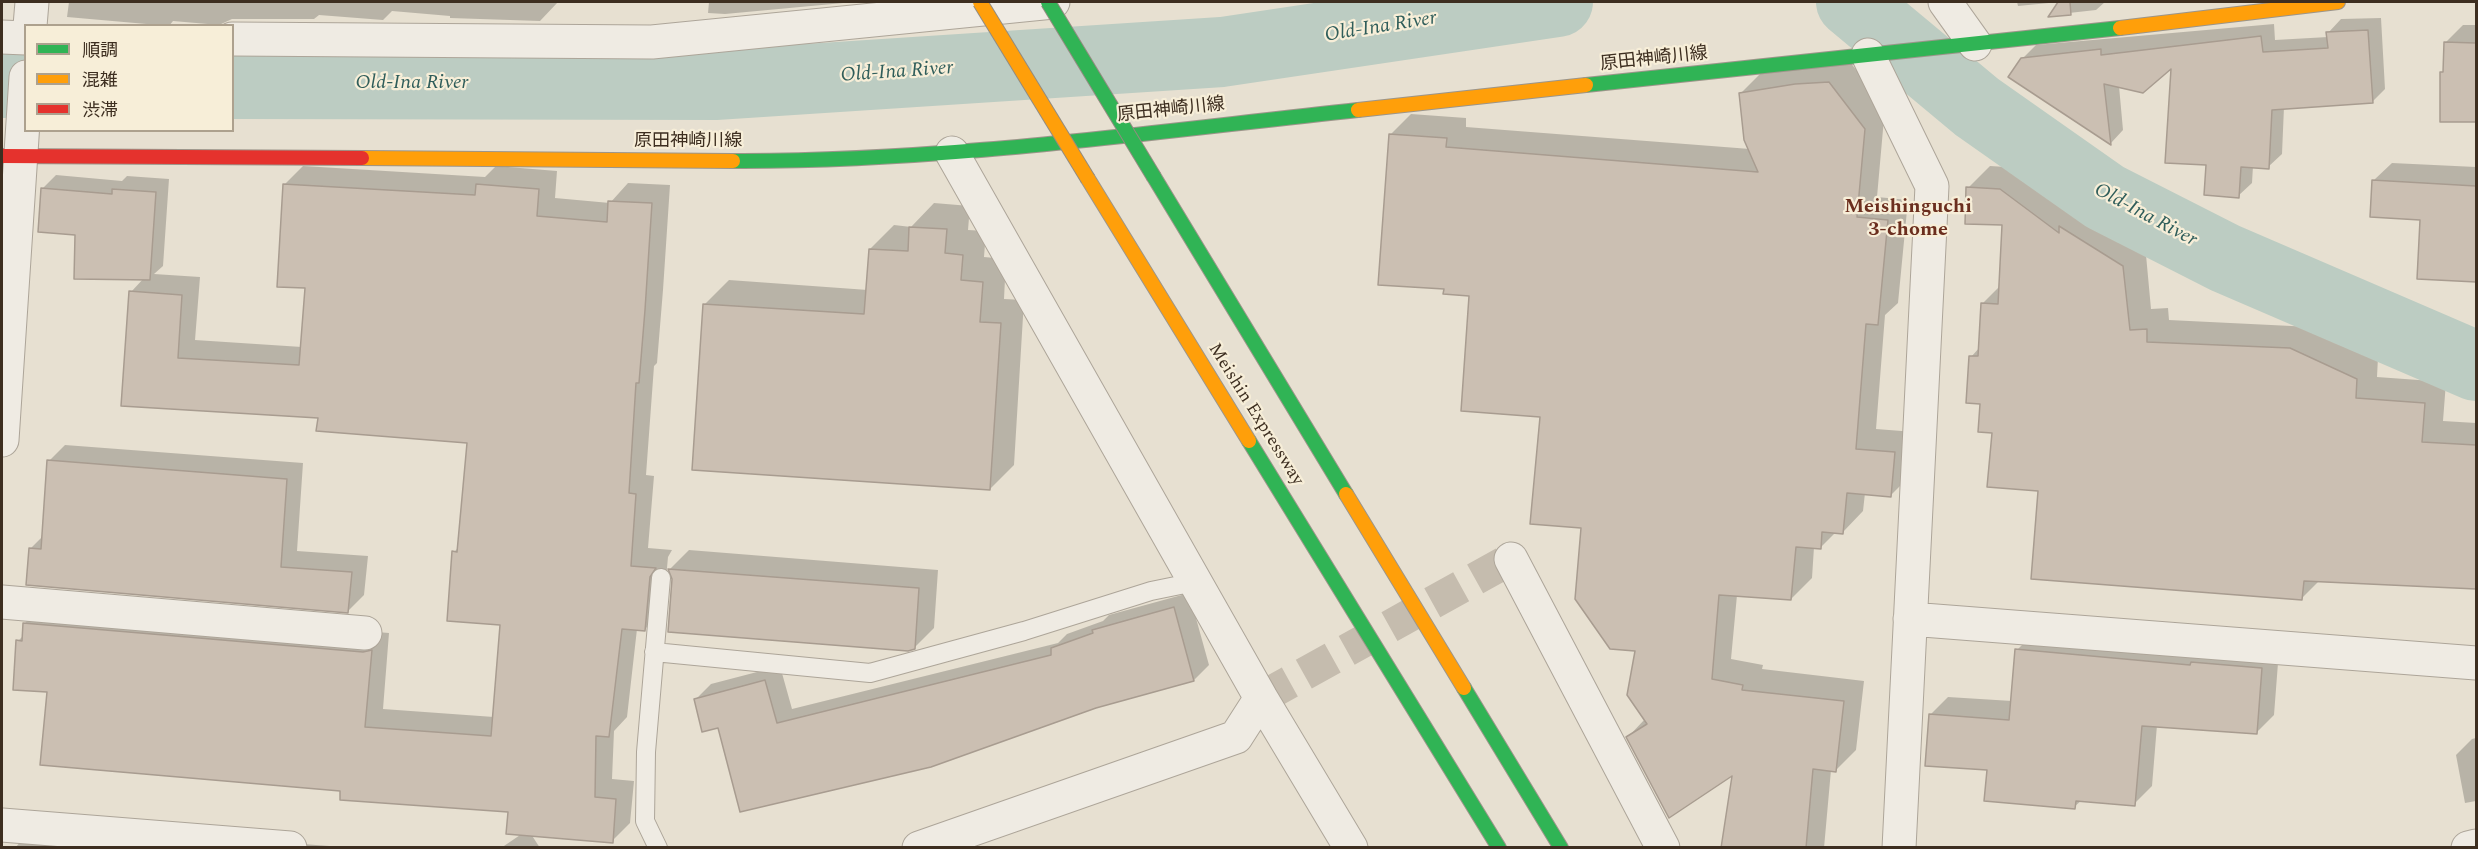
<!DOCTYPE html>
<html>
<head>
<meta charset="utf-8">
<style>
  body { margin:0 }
  #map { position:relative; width:2478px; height:849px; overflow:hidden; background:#e7e0d1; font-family:Spectral,"Noto Sans JP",serif }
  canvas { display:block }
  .frame { position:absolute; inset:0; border:3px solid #3d2e20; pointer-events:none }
  .legend { position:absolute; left:24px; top:24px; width:210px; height:108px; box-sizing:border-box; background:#f7eed8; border:2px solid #ada18e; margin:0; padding:8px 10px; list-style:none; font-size:18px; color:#3d2e20 }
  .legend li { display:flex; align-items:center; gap:12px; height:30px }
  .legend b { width:30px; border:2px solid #ada18e }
</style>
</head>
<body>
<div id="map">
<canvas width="2478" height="849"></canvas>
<div class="frame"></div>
<ul class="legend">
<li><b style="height:8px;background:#30b455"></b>順調</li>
<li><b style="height:8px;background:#ff9f0a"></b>混雑</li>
<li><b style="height:8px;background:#e5322d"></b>渋滞</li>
</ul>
</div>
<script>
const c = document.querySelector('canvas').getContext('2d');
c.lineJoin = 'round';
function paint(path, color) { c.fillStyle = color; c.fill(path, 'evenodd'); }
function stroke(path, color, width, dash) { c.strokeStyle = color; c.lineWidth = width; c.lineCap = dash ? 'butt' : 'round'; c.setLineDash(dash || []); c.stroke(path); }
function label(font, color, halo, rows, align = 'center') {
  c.font = font + ' Spectral,"Noto Sans JP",serif'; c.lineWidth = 4.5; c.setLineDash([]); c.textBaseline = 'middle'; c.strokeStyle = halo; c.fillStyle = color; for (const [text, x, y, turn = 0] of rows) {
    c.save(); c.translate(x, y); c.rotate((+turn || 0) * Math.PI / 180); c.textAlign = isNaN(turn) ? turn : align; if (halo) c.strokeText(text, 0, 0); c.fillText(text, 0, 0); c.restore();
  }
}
paint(new Path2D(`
  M69,2H558L540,21L450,18V16L392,11L383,20L319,15L314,19H232L219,25L173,21L169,26L67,17Z
  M709,2H854L725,14L708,13Z
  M2017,2H2105L2096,10L2051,15L2059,2L2018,6Z
  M2381,18L2385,89L2372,102L2284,107L2282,154L2268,167L2253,166L2252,183L2238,196L2207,164L2172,66L2119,86L2123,130L2111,143L2022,59L2036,45L2274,24L2275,40L2328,37V33L2341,19Z
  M2463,25H2476V120H2442V73L2445,70V43Z
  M1850,62L1885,107L1877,197L1908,200L1898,303L1885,315L1876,429L1915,432L1911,475L1890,496L1865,493L1863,511L1843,532L1837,531L1821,547H1814L1812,578L1791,599L1737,595L1731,659L1763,665L1762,669L1864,681L1856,750L1835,771L1831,770L1824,848H1722L1734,773L1628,737L1645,719L1637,650L1541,415L1470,295L1445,288L1390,135L1411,114L1466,118V127L1750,149L1740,94L1761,73Z
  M2392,163L2476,167V281L2419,278L2421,218L2374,180Z
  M303,166L485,177L496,166L557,171L555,198L610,203L628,183L670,185L663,290L657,363L654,366L646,475L654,476L648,548L672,550L668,557L663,611L645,629H637L627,717L614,731L612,779L634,781L630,823L612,841L531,834L540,848H501L551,814L342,789L48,691L18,641L24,635L25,623L43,605L389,633L383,709L494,717L501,623L454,552L459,547L469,442L319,416L123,404L131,292L144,278L77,233L43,188L56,175L122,181L127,176L169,179L163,266L154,274L200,277L195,340L302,347L306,287L284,185Z
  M1990,166L2022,168L2078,210L2082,206L2145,244L2151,309L2168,308L2169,320L2312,327L2378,357L2377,377L2446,382L2443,421L2476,423V588L2320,580L2302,598L1993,431L1982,403L1971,357L1980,347L1983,303L2001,285L2004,224L1968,188Z
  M934,203L970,206L968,230L986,231L984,257L1006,259L1004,299L1024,300L1014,465L990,489L705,304L729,280L868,290L870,249L894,225L911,227Z
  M65,445L303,463L297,551L368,556L364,595L348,611L30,549L43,536L49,461Z
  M689,550L938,570L934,628L914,648L674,579L670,569Z
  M1189,593L1209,665L1194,680L1096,707L930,765L719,726L696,699L711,684L780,666L792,709L1058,643L1067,634L1103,621L1109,615Z
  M2035,632L2279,650L2274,715L2256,733L2157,725L2152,786L2134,804L2082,800L2074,807L1988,769L1930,715L1948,697L2012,701L2017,650Z
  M2476,738V801L2465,803L2456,755L2472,739Z
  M36,824L356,848H15Z`), '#0003');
stroke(new Path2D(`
  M1851,2L1977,107L2105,197L2225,258L2476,366
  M2,83H26
  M232,84L715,85L1222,52L1558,2`), '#bcccc2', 70);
const building = new Path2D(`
  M2058,2H2070L2071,15L2048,17Z
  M2368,30L2373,103L2272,110L2269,169L2241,167L2239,198L2204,195L2206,165L2165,163L2171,69L2143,93L2104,84L2111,145L2008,77L2021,58L2101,49V55L2261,36L2263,52L2328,48L2326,32Z
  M2444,42L2476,43V122H2440V72H2443Z
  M1829,82L1865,129L1857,217L1888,220L1878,325L1866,324L1856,449L1895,452L1891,497L1847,493L1843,534L1822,532L1821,549L1796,547L1791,600L1719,595L1712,679L1743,685L1742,690L1844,701L1836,772L1813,769L1806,848H1721L1732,776L1669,818L1626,737L1647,724L1627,695L1635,651L1610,649L1575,599L1581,528L1530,524L1540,417L1461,411L1469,296L1443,294L1444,289L1378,285L1389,134L1447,138L1446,147L1758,172L1744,140L1739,93L1795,84Z
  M2372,180L2476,186V282L2417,279L2420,220L2370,217Z
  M283,184L475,195L476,184L539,189L537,216L607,222L608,201L652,203L645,310L639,383H636L629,493L636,494L631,566L656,568L650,577L645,631L622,629L609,737L596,736L595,797L616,799L613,843L506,834L508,812L340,800V791L40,765L47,692L13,690L16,640L22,641L23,623L363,652L372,650L365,727L491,736L500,625L447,621L452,551L457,552L467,443L316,431L318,418L121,406L129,291L182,295L178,358L299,365L305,288L277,287Z
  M1966,187L2000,189L2059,233V226L2123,266L2130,330L2147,329V342L2290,348L2357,379L2356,398L2425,403L2422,442L2476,445V589L2304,581L2302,600L2031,579L2038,491L1987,487L1992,433L1978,432L1980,404L1966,403L1969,356H1978L1981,303L1998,304L2002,225L1965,224Z
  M41,188L112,194V189L156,192L150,280L74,279L75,235L38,232Z
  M909,227L947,229L945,253L963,255L961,280L983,282L980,322L1001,323L990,490L692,470L703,304L864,314L869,249L908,251Z
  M47,460L287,479L281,567L352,572L348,613L26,585L29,548L41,549Z
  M668,569L919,588L915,649L908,651L668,632L672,579Z
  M1174,607L1194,681L1096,708L931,767L740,812L718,728L702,732L694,699L765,680L777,723L1051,655V648L1093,633L1092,630Z
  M2015,649L2190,665L2191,662L2262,668L2257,734L2142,726L2135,806L2076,801L2075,809L1984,801L1987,770L1925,766L1929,714L2009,720Z`);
paint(building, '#cbbfb2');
stroke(building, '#a89c90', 1.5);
stroke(new Path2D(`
  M1261,698L1511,559`), '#c5bcae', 33, [33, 16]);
const lane = new Path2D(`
  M654,652L870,673L1024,631L1151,591L1195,582
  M658,848L645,821L646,752L661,578`);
const street = new Path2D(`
  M1945,2L1975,44
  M30,26L32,2
  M2,37L26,38
  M232,39L652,42L1053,2
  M1868,55L1932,186L1899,848
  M952,153L1261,698L1351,848
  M2,440L26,77
  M1511,559L1663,848
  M2,602L365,633
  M1910,619L2476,663
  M2,825L290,848
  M919,848L1236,737L1261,698
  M2468,848L2476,846`);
const fast = new Path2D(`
  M1586,85L2120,28
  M733,161C942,162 1151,132 1358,110
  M1154,177L1346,494
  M1249,441L1499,848
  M1464,688L1561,848`);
const slow = new Path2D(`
  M2120,28L2338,2
  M1358,110L1586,85
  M362,158L733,161
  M1088,179L1249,441
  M1346,494L1464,688`);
const jam = new Path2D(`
  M2,156L362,158`);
stroke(lane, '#ada599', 20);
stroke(street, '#ada599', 35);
stroke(fast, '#9c958a', 16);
stroke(slow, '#9c958a', 16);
stroke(jam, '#9c958a', 16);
stroke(lane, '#efebe3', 18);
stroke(street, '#efebe3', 33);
stroke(fast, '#30b455', 14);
stroke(slow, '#ff9f0a', 14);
stroke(jam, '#e5322d', 14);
const fastBridge = new Path2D(`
  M1048,2L1154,177`);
const slowBridge = new Path2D(`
  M980,2L1088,179`);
stroke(fastBridge, '#928b80', 16, []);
stroke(slowBridge, '#928b80', 16, []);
stroke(fastBridge, '#30b455', 14);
stroke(slowBridge, '#ff9f0a', 14);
label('18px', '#3d2e20', '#f7eed8', [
  ["原田神崎川線",1654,60,-6],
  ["原田神崎川線",1171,111,-6],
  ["原田神崎川線",688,142],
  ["Meishin Expressway",1255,415,58]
]);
label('italic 20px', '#2f5d5a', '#f7eed8', [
  ["Old-Ina River",1381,28,-9],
  ["Old-Ina River",897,73,-4],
  ["Old-Ina River",412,84],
  ["Old-Ina River",2145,216,28]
]);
label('bold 20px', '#6b2e1e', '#f7eed8', [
  ["Meishinguchi",1908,208],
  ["3-chome",1908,231]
]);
</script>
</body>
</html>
